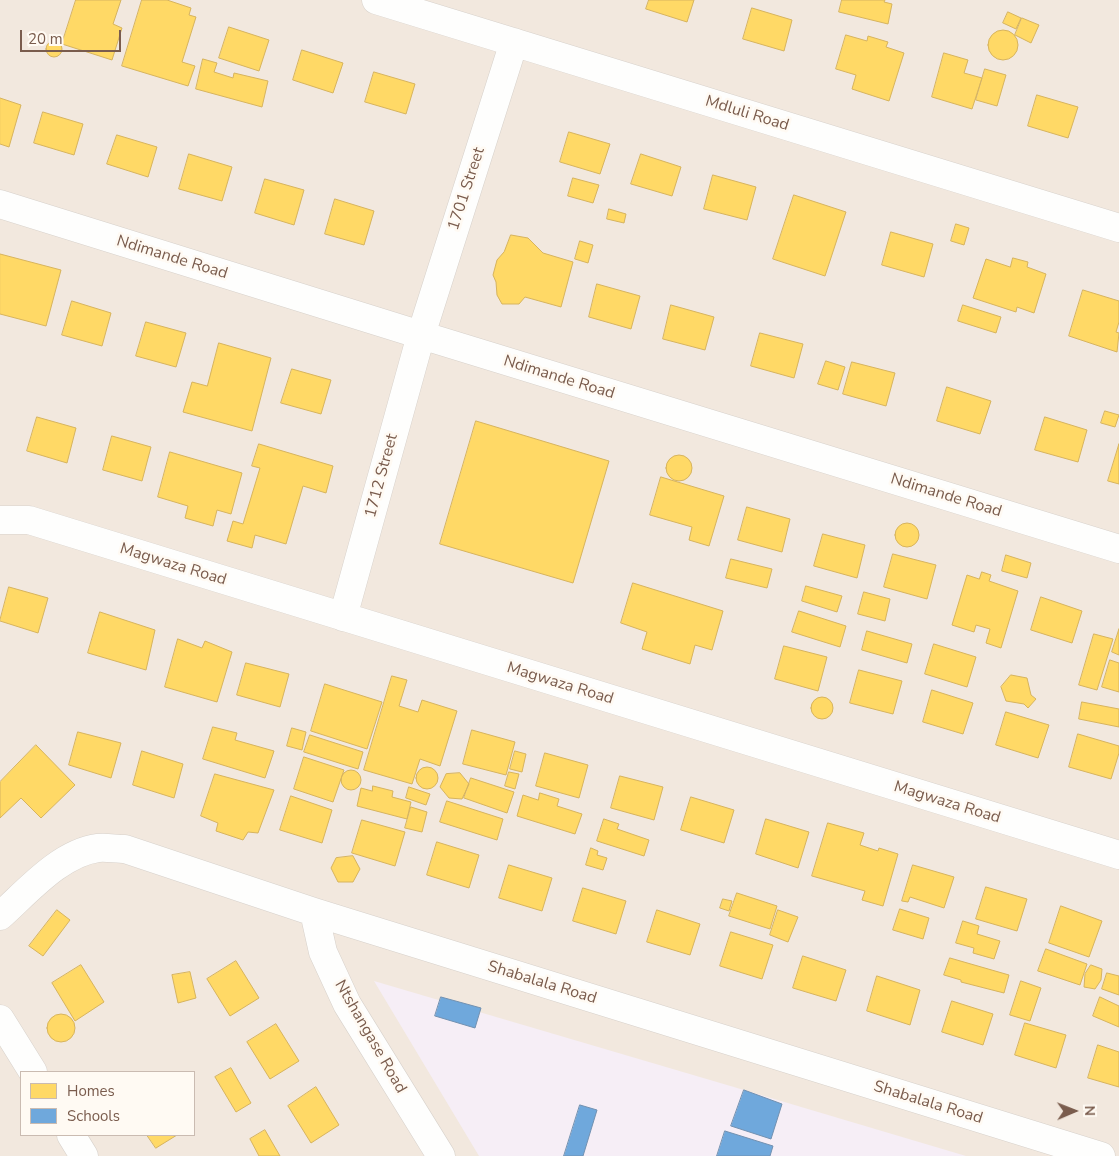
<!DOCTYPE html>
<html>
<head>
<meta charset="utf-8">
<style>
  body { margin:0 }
  #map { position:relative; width:1119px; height:1156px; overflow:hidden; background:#f9f5f0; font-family:"Nunito Sans",sans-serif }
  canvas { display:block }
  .legend { position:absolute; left:20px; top:1071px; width:175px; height:65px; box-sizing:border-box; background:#fffaf3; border:1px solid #cabbb1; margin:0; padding:6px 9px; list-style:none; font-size:15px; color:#7a5c4d }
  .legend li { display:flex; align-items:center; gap:10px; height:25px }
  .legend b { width:25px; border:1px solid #cabbb1 }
  .north { position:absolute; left:1049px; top:1086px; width:50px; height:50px; -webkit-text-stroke:4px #fffaf3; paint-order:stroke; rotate:89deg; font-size:14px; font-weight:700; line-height:20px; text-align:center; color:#7a5c4d }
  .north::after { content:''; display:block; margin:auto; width:18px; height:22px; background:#7a5c4d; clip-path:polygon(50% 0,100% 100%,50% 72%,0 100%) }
  .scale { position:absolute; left:20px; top:30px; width:101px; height:22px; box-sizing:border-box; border:2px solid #7a5c4d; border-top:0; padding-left:6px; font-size:15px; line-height:18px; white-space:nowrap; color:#7a5c4d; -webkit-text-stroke:4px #fffaf3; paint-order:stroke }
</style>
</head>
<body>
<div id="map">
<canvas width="1119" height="1156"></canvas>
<ul class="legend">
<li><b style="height:14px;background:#ffd966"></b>Homes</li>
<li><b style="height:14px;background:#6fa8dc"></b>Schools</li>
</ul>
<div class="north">N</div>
<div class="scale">20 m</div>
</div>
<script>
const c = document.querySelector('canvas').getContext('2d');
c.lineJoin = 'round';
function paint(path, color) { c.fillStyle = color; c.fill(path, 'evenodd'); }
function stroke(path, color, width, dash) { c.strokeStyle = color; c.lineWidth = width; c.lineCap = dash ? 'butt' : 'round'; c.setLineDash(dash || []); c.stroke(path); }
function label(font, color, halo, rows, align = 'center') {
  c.font = font + ' "Nunito Sans",sans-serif'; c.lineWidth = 5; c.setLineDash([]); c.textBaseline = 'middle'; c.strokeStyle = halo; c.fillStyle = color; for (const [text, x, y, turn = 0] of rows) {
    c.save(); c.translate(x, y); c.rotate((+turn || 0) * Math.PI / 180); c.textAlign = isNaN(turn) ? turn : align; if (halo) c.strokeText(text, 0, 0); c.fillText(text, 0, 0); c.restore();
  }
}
paint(new Path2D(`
  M0,0H1119V1156H0ZM21,1072H194V1135H21Z`), '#f2e8de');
paint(new Path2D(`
  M374,981L744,1090L966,1156H479Z`), '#f6eef6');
const homes = new Path2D(`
  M76,0H121L113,24L122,28L112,60L62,44Z
  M142,0H167L191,8L189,15L196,17L182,62L195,66L188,86L122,66Z
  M649,0H694L687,22L646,9Z
  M842,0H885L884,2L892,4L888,24L839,12Z
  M752,8L792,20L784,51L743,39Z
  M1008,12L1021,18L1016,29L1003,23Z
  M1022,18L1039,25L1031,43L1015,35Z
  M229,27L269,40L259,71L219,58Z
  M988 45a15 15 0 1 1 30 0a15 15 0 1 1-30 0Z
  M846,35L867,41L868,36L888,42L886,47L904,53L889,101L852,89L856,75L836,69Z
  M46 49a8 8 0 1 1 16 0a8 8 0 1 1-16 0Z
  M302,50L343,63L333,93L293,80Z
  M944,53L968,60L964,73L982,78L972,109L932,97Z
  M203,59L217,63L214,72L233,78L234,73L268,81L262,107L196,89Z
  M985,69L1006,75L997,106L976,100Z
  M374,72L415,84L406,114L365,102Z
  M1037,95L1078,107L1068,138L1028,126Z
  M0,98L21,105L9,147L0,144Z
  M43,112L83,124L74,155L34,143Z
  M569,132L610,144L600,174L560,162Z
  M117,135L157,147L148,177L107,164Z
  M189,154L232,167L222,201L179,189Z
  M641,154L681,167L672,196L631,184Z
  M713,175L756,187L747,220L704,209Z
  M573,178L599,185L593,203L568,196Z
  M265,179L304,190L294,225L255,213Z
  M794,195L846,212L825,276L773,259Z
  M335,199L374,211L364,245L325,234Z
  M609,209L626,214L624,223L607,219Z
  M956,224L969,228L964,245L951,241Z
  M891,232L933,244L924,277L882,265Z
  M511,235L528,238L543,253L573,262L561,307L525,297L519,304H502L497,295L496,282L493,275L497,260L504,252Z
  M580,241L593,245L588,263L575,259Z
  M0,254L61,270L46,326L0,314Z
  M1013,258L1028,262L1027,267L1046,274L1034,313L1017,307L1016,312L973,298L986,259L1010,267Z
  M597,284L640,296L631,329L589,317Z
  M1083,290L1119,301V322L1116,332L1119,333L1117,352L1069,336Z
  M72,301L111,313L102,346L62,335Z
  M671,305L714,317L705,350L663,339Z
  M963,305L1001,317L996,333L958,321Z
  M146,322L186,333L176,367L136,356Z
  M760,333L803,344L794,378L751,366Z
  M219,343L271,358L252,431L183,412L192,382L207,386Z
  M826,361L845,367L838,390L818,384Z
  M852,362L895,373L886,406L843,394Z
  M292,369L331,380L321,414L281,403Z
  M947,387L991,401L980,434L937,421Z
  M1105,411L1119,415L1115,427L1101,423Z
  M37,417L76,428L67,463L27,451Z
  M1045,417L1087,430L1078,462L1035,450Z
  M476,421L609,461L573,583L440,544Z
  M112,436L151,447L142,481L103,470Z
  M259,444L333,466L326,493L303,486L286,544L255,535L252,548L227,541L233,521L243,524L260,468L252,466Z
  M1119,444V484L1108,481Z
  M170,452L242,473L231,514L217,510L213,526L185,518L188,506L158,497Z
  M666 468a13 13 0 1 1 26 0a13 13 0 1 1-26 0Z
  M661,477L724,496L709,546L689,540L692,527L650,515Z
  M747,507L790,519L782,552L738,540Z
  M895 535a12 12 0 1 1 24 0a12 12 0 1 1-24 0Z
  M823,534L865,545L857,578L814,566Z
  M893,554L936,565L927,599L884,587Z
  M1006,555L1031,563L1027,578L1002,571Z
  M731,559L772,569L767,588L726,578Z
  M982,572L991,575L989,581L1018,591L1001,648L986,643L990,629L976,625L974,632L952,625L967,575L979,579Z
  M633,583L723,611L712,650L695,645L690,664L642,649L647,632L621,623Z
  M806,586L842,596L837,612L802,601Z
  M9,587L48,598L38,633L0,621Z
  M864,592L890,599L885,621L858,614Z
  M1041,597L1082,611L1072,643L1031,630Z
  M799,611L846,626L840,647L792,632Z
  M100,612L155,630L146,670L88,653Z
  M1119,629V655L1112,652Z
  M867,631L912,644L907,663L862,650Z
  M1094,634L1113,639L1097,690L1079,685Z
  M178,639L202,648L205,641L232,652L217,702L165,687Z
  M934,644L976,657L967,687L925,674Z
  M784,646L827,657L818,691L775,679Z
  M1110,660L1119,663V692L1102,687Z
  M246,663L289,674L280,707L237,695Z
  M859,670L902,681L893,714L850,703Z
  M1011,675L1027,678L1031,695L1036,699L1028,708L1024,704L1006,701L1001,687Z
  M392,676L407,680L399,706L418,712L422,700L457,711L440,766L420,759L412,784L364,770Z
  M325,684L382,702L367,749L311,731Z
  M932,690L973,703L963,734L923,722Z
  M811 708a11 11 0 1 1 22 0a11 11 0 1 1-22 0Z
  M1082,702L1119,709V727L1079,719Z
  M1006,712L1049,725L1038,758L996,745Z
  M213,727L237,733L235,740L274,751L265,778L203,759Z
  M292,728L306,732L302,750L287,746Z
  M472,730L515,742L506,775L463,764Z
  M78,732L121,743L111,778L69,765Z
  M1078,734L1119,746V753L1111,779L1069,767Z
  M310,735L363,752L358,769L304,752Z
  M36,745L75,785L41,818L21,798L0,818V782Z
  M142,751L183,764L174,798L133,785Z
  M515,751L526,754L522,772L510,769Z
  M545,753L588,765L579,798L536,786Z
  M304,757L344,770L333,802L294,789Z
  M416 778a11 11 0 1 1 22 0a11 11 0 1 1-22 0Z
  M341 780a10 10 0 1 1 20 0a10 10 0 1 1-20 0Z
  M509,772L519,774L515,789L505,786Z
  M460,773L469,784L462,799L449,798L440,787L446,774Z
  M215,774L274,790L258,833L248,832L243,840L216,831L218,823L201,816Z
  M620,776L663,787L654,820L611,808Z
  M471,778L514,792L507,813L464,798Z
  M373,786L393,791L392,797L411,802L407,819L357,806L361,788L372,791Z
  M409,787L430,794L426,805L406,798Z
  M540,793L559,799L557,806L582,814L575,834L517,816L523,795L538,800Z
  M291,796L332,810L322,843L280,830Z
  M691,797L734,810L724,843L681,830Z
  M447,801L503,819L497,840L440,822Z
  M411,807L427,812L422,832L405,828Z
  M604,819L619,824L617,829L649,840L644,856L597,841Z
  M766,819L809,832L798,868L756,854Z
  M362,820L405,832L395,866L352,853Z
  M828,823L864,833L860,845L878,851L879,848L898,854L883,906L862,900L865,891L812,876Z
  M437,842L479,855L469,888L427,875Z
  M591,848L598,851L597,855L607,858L603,870L586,865Z
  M353,856L360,869L353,882H338L331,868L336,858Z
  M509,865L552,878L542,911L499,898Z
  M913,865L954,877L944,908L910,897L908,902L902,901Z
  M986,887L1027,899L1017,931L976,919Z
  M583,888L626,901L616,934L573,921Z
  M737,893L777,906L770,929L729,916Z
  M723,899L732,901L729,911L720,908Z
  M1061,906L1102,921L1089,957L1049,943Z
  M900,909L929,918L923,939L893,930Z
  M57,910L70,920L43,956L29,946Z
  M657,910L700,924L690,955L647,942Z
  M778,910L798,917L788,942L770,935Z
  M963,921L979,926L977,934L1000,941L994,959L973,953L974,948L956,943Z
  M731,932L773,945L762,979L720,966Z
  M1046,949L1087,964L1080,985L1038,971Z
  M803,956L846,970L836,1001L793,988Z
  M950,958L1009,975L1004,993L961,982V980L944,975Z
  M236,961L259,998L230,1016L207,979Z
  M81,965L104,1002L75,1021L52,983Z
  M1091,965L1102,969L1101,980L1095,989L1084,987L1085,974Z
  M190,972L196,998L178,1003L172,975Z
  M1107,973L1119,976V995L1102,989Z
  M877,976L920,990L910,1025L867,1011Z
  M1021,981L1041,988L1030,1021L1010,1015Z
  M1100,997L1119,1006V1027L1093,1016Z
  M952,1001L993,1014L983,1045L942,1032Z
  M47 1028a14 14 0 1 1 28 0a14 14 0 1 1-28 0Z
  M1025,1023L1066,1035L1056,1068L1015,1055Z
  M276,1024L299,1061L270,1079L247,1042Z
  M1098,1045L1119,1052V1087L1088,1078Z
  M231,1068L251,1103L236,1112L215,1077Z
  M316,1087L339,1125L311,1143L288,1106Z
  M265,1130L280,1156H259L250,1139Z
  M147,1135H177L156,1148Z`);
paint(homes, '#ffd966');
stroke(homes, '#d7b45e', 1);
const schools = new Path2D(`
  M441,997L481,1008L475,1028L435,1016Z
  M744,1090L782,1104L771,1139L731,1126Z
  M580,1105L597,1110L583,1156H564Z
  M725,1131L773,1146L770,1156H717Z`);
paint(schools, '#6fa8dc');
stroke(schools, '#7291b1', 1);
const minor = new Path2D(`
  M376,0L1119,228
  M0,204L421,335L1119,549
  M0,520H29L1119,855
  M343,617L421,335L514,42
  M314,912L323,952L347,1004L441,1156
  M0,916C27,892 60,853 98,848C106,847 116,849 125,849L314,912L1101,1156
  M0,1019L33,1072
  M71,1135L84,1156`);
stroke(minor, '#d7d1cb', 29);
stroke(minor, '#fefefd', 28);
label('16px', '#7a5c4d', '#fffaf3', [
  ["Mdluli Road",747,114,17],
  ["1701 Street",467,189,-72],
  ["Ndimande Road",172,258,17],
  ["Ndimande Road",559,378,17],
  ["1712 Street",382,476,-75],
  ["Ndimande Road",946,496,17],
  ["Magwaza Road",173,565,17],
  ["Magwaza Road",560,684,17],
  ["Magwaza Road",947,803,17],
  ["Shabalala Road",542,983,17],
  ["Ntshangase Road",370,1037,60],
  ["Shabalala Road",928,1103,17]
]);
</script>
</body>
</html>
